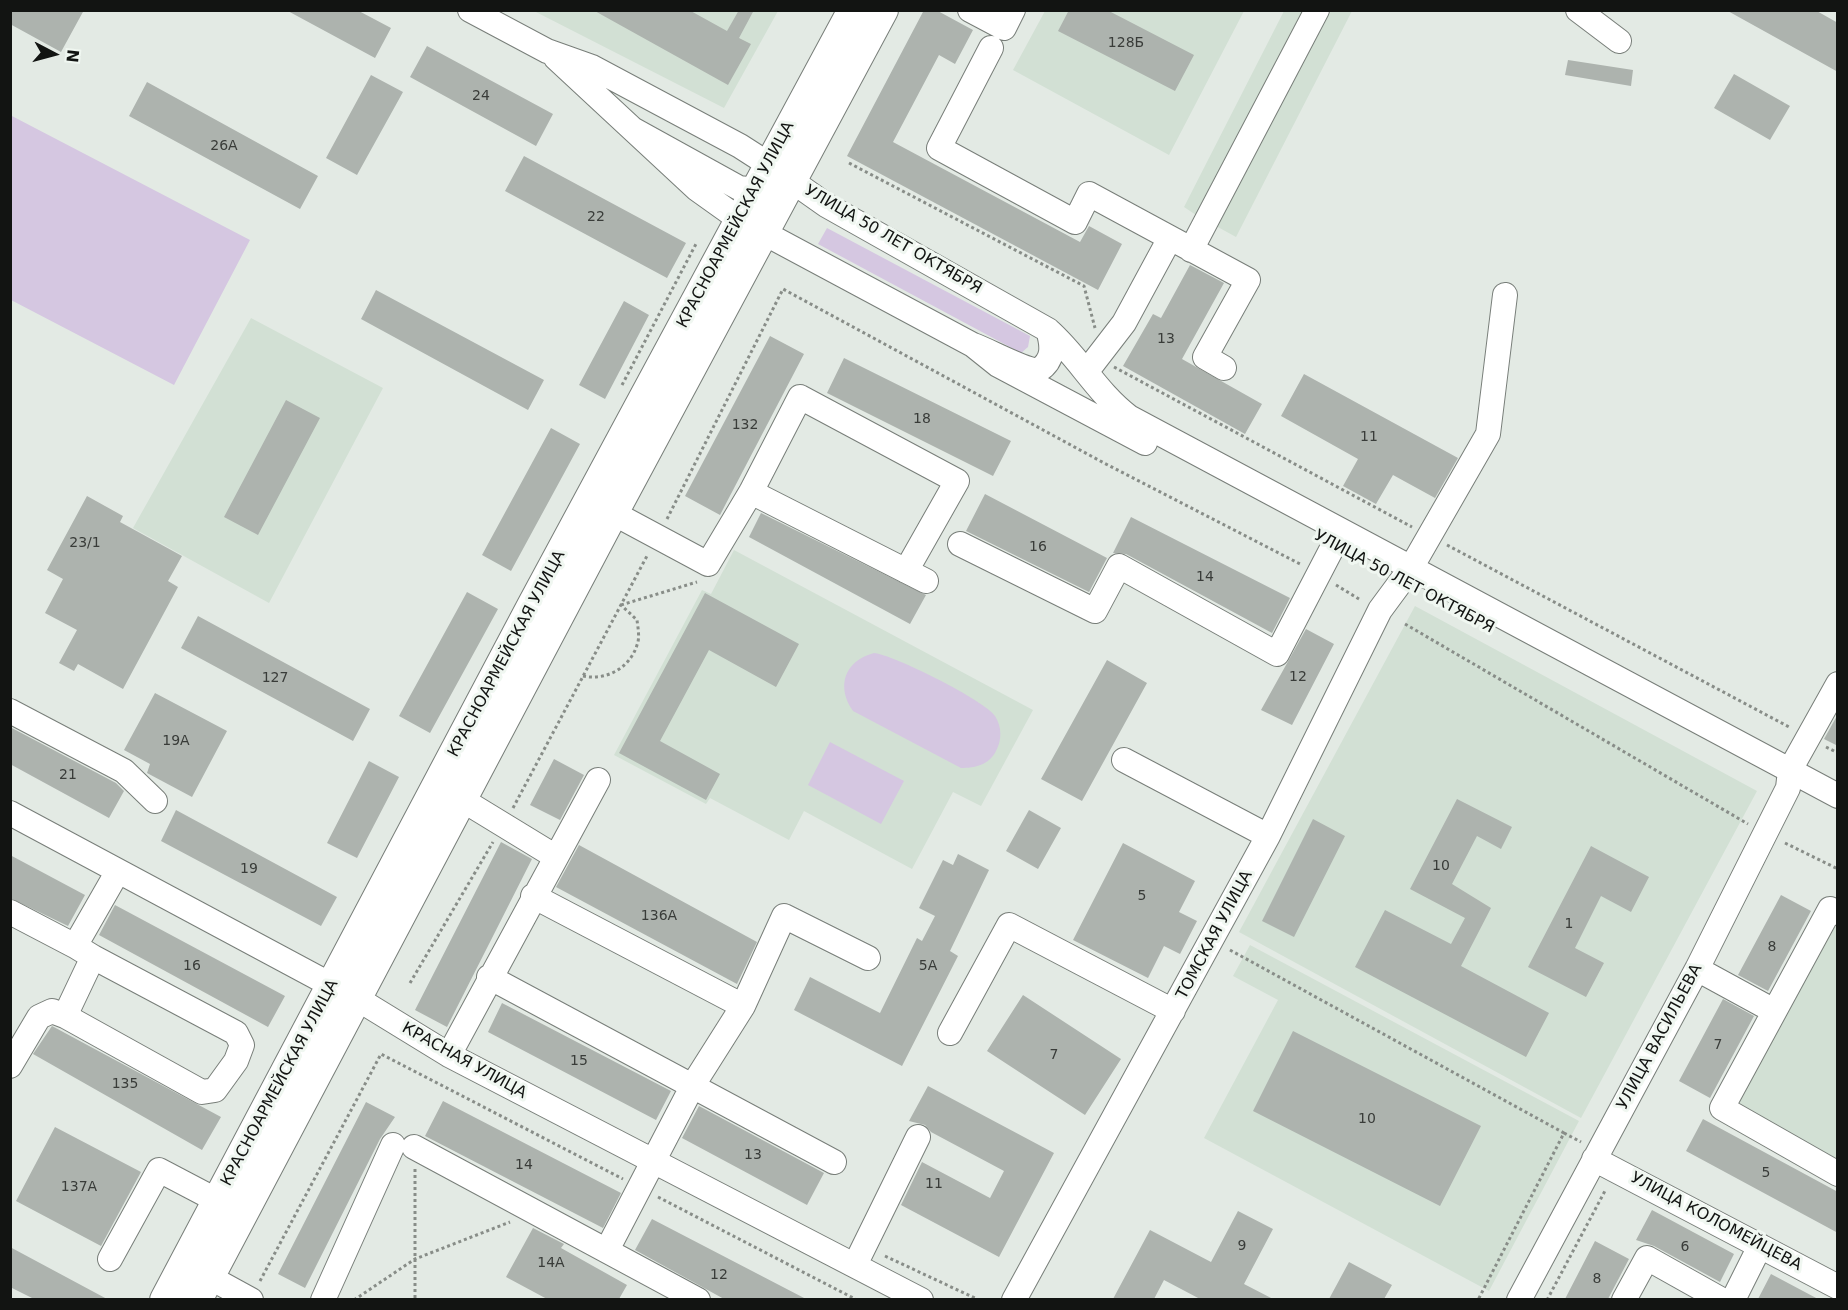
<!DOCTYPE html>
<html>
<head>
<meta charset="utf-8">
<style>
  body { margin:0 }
  #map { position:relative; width:1848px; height:1310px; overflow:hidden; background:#e3eae4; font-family:"DejaVu Sans",sans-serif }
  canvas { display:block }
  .frame { position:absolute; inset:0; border:12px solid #121412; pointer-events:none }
  .north { position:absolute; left:24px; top:24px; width:60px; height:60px; -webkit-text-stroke:4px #f0f7f1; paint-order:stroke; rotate:96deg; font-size:16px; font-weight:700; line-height:24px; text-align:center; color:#121412 }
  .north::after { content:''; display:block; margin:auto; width:21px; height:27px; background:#121412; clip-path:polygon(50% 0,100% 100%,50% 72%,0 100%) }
</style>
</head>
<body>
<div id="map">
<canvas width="1848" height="1310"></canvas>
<div class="frame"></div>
<div class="north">N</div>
</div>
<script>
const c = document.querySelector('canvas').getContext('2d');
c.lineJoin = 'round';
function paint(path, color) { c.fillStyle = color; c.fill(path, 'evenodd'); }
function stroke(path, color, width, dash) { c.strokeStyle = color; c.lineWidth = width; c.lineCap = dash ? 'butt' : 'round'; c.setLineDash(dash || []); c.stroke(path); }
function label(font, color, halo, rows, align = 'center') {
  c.font = font + ' "DejaVu Sans",sans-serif'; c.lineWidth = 6; c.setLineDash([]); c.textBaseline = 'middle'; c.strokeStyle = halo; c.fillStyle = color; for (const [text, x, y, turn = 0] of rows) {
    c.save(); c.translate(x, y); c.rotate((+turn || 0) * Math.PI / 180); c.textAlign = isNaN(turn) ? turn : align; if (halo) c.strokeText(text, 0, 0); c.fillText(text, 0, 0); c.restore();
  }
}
paint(new Path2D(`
  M534,11H778L724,108Z
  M1045,11H1244L1169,155L1013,70Z
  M1284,11H1303L1196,215L1184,207Z
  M1331,11H1352L1236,237L1216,226Z
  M251,318L383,388L269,603L133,528Z
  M734,550L1033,710L981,806L953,792L912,869L804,811L789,840L710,798L706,804L614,755L702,590L711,594Z
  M1415,606L1757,791L1581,1118L1239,932Z
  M1834,926L1838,928L1837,1161L1736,1105Z
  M1250,945L1579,1121L1489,1291L1204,1138L1278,1000L1233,976Z`), '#d2e0d4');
paint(new Path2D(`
  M10,115L250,240L174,385L11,300Z
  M827,228L1030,336L1028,347L1021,353L818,244Z
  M874,653C892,654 986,701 995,716C1002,727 1002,740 996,751C989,765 975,768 961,768L853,711C836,687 844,661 874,653Z
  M830,742L904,781L881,824L808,785Z`), '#d5c7e1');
paint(new Path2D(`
  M10,10H84L61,52L10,24Z
  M286,10H357L391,28L375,58Z
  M593,10H689L727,31L739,10H754L739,38L751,44L728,85Z
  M924,10H936L973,30L955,64L939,55L893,142L1080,242L1089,226L1122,244L1098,290L847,156Z
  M1069,10H1107L1194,55L1175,91L1058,31Z
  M1726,10H1815L1838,23V72Z
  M427,46L553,114L536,146L410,77Z
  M1568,60L1633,70L1631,86L1565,75Z
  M1734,74L1790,106L1770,140L1714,108Z
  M371,75L403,92L357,175L326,158Z
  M147,82L318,176L300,209L129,116Z
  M524,156L686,243L667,278L505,191Z
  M1190,265L1224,283L1182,359L1262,404L1245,434L1123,366L1153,314L1161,318Z
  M376,290L544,380L528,410L361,319Z
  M624,301L649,315L605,399L579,385Z
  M770,336L804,354L720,515L685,496Z
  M844,358L1011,441L993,476L827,393Z
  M1304,374L1458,458L1435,498L1393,475L1376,504L1343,486L1358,459L1281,416Z
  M286,400L320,418L258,535L224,517Z
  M551,428L580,444L511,571L482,555Z
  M985,494L1107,558L1089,592L966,531Z
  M87,496L123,516L120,522L182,556L168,581L178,587L123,689L78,664L74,671L59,663L77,630L45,613L63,579L47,570Z
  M761,513L926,595L910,624L749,537Z
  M1131,517L1290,598L1272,633L1126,554L1113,553Z
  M467,592L498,609L430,733L399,716Z
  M705,593L799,644L776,687L709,650L660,741L720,774L706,800L619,753Z
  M198,616L370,709L353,741L181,648Z
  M1306,629L1334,644L1292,725L1261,710Z
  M1107,660L1147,683L1082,801L1041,779Z
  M155,693L227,731L192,797L147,773L150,764L124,750Z
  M1838,714V746L1824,739Z
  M10,727L116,783L124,791L109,818L10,764Z
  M554,759L584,775L560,820L530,805Z
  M369,761L399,777L357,858L327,843Z
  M1457,799L1512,827L1501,849L1477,836L1452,884L1491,908L1461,966L1549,1013L1526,1057L1355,967L1385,910L1451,944L1465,918L1410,889Z
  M176,810L337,897L321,926L161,841Z
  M1029,810L1061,828L1038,869L1006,851Z
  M1313,819L1345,836L1294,937L1262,921Z
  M501,842L532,859L447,1027L415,1010Z
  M1123,843L1195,881L1179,912L1197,921L1180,954L1164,946L1148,978L1073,940Z
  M579,845L757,942L737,984L556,887Z
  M1591,846L1649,877L1631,912L1601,896L1575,948L1604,963L1586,997L1528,967Z
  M958,854L989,870L950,951L958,956L902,1066L794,1010L810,977L880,1013L917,938L922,941L935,916L919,908L943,860L953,865Z
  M10,855L85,895L68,926L10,898Z
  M1781,895L1811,911L1768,991L1738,975Z
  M115,905L285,996L268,1027L99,935Z
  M1023,995L1121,1059L1085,1115L987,1051Z
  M1723,999L1754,1016L1710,1098L1679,1081Z
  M502,1003L671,1091L656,1120L488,1032Z
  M52,1026L221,1117L202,1150L33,1054Z
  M1293,1031L1481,1126L1440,1206L1253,1111Z
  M928,1086L1054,1153L999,1257L901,1205L922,1162L990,1198L1004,1171L931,1132L925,1125L909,1121Z
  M443,1101L621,1193L603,1228L425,1136Z
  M366,1102L395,1117L380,1139L305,1288L278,1274Z
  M699,1106L824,1173L807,1205L682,1138Z
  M1703,1119L1838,1192V1233L1686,1151Z
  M55,1127L141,1172L101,1246L16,1201Z
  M1652,1210L1734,1254L1720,1282L1654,1246L1636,1240Z
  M1238,1211L1273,1229L1244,1284L1273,1299H1200L1164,1280L1154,1299H1113L1150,1230L1211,1262Z
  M652,1219L806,1299H724L635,1250Z
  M533,1228L564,1244L561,1248L627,1285L619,1299H547L506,1277Z
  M1595,1241L1629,1259L1608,1299H1565Z
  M10,1247L107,1299H34L10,1287Z
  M1349,1262L1392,1285L1384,1299H1329Z
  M1771,1274L1818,1299H1758Z`), '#adb3ae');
const minor = new Path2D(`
  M470,10L547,51L592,67L740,146L768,164
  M970,10L1004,28L1013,10
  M1578,10L1619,41
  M991,48L939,148L1075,222L1089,194L1248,280L1205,357L1224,368
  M556,58L697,189L739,219
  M634,130L739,188L768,192L792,181L826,205L1048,330C1078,356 1097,393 1129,417L1838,796
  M764,233L973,345C988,350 1027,372 1039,370C1054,360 1053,346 1048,330
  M1191,250L1317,10
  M973,345L998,365L1145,443
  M1087,371L1124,323L1170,238
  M751,492L926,581
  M613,513L708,564L751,492L800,397L957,481L906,571
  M960,544L1095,611L1119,566L1277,654L1341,531
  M10,711L124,771L155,801
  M1124,760L1268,836
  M461,799L556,857
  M10,813L331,985
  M533,896L743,1006L693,1085L607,1250
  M10,912L75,946
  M1838,913L1830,909L1722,1108L1838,1174
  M1697,969L1774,1011
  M489,977L834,1162
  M356,998L449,1055L921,1300
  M743,1006L784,916L868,958
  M65,1016L202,1092L215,1090L236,1061L242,1045L236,1033L93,957
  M950,1033L1009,925L1173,1011
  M449,1055L598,780
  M10,1066L39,1017L52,1011L65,1016L93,957L75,946L118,871
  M414,1147L698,1300
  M1594,1159L1838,1287
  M110,1259L159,1170L218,1201
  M855,1265L918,1137
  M209,1277L251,1300
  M323,1300L393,1145
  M1014,1300L1268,836L1380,610L1411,568L1488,434L1505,295
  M1519,1300L1697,969L1788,788L1790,770L1838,684
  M1624,1300L1647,1258L1722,1300
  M1733,1300L1760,1246`);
const major = new Path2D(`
  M165,1300L532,606L853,10
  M197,1300L613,513L883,10`);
stroke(minor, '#787e79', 26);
stroke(major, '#787e79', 32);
stroke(new Path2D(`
  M849,163L1084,286L1095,328
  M1114,367L1412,527
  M622,385L697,242
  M667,519L783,289L1104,463L1302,565
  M1447,545L1791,728
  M1336,585L1359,599
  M621,605L697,582
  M1405,624L1748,824
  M583,676C606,681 630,668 637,645C640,638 638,628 637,620L621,605
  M1826,747L1838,753
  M513,808L648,554
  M1785,843L1838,869
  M1230,950L1564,1133L1478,1300
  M410,983L493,842
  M1564,1133L1581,1142
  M415,1169V1300
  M658,1197L857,1300
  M885,1256L979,1300
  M260,1281L381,1054L623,1179
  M354,1300L415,1259L510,1222
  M1547,1300L1606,1189`), '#888d88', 3, [3, 3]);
stroke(minor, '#fff', 24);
stroke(major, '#fff', 30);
label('14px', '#393c39', null, [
  ["128Б",1126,43],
  ["24",481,96],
  ["26А",224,146],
  ["22",596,217],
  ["13",1166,339],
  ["18",922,419],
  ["132",745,425],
  ["11",1369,437],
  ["23/1",85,543],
  ["16",1038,547],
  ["14",1205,577],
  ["12",1298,677],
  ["127",275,678],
  ["19А",176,741],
  ["21",68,775],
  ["10",1441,866],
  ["19",249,869],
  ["5",1142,896],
  ["136А",659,916],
  ["1",1569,924],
  ["8",1772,947],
  ["16",192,966],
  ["5А",928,966],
  ["7",1718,1045],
  ["7",1054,1055],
  ["15",579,1061],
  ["135",125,1084],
  ["10",1367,1119],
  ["13",753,1155],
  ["14",524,1165],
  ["5",1766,1173],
  ["11",934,1184],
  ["137А",79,1187],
  ["9",1242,1246],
  ["6",1685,1247],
  ["14А",551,1263],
  ["12",719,1275],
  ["8",1597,1279]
]);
label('16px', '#121412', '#f0f7f1', [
  ["КРАСНОАРМЕЙСКАЯ УЛИЦА",736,225,-62],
  ["УЛИЦА 50 ЛЕТ ОКТЯБРЯ",893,240,30],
  ["УЛИЦА 50 ЛЕТ ОКТЯБРЯ",1404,582,28],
  ["КРАСНОАРМЕЙСКАЯ УЛИЦА",507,654,-62],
  ["ТОМСКАЯ УЛИЦА",1215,935,-62],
  ["УЛИЦА ВАСИЛЬЕВА",1660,1037,-62],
  ["КРАСНАЯ УЛИЦА",464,1061,29],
  ["КРАСНОАРМЕЙСКАЯ УЛИЦА",280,1083,-62],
  ["УЛИЦА КОЛОМЕЙЦЕВА",1716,1222,28]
]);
</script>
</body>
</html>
